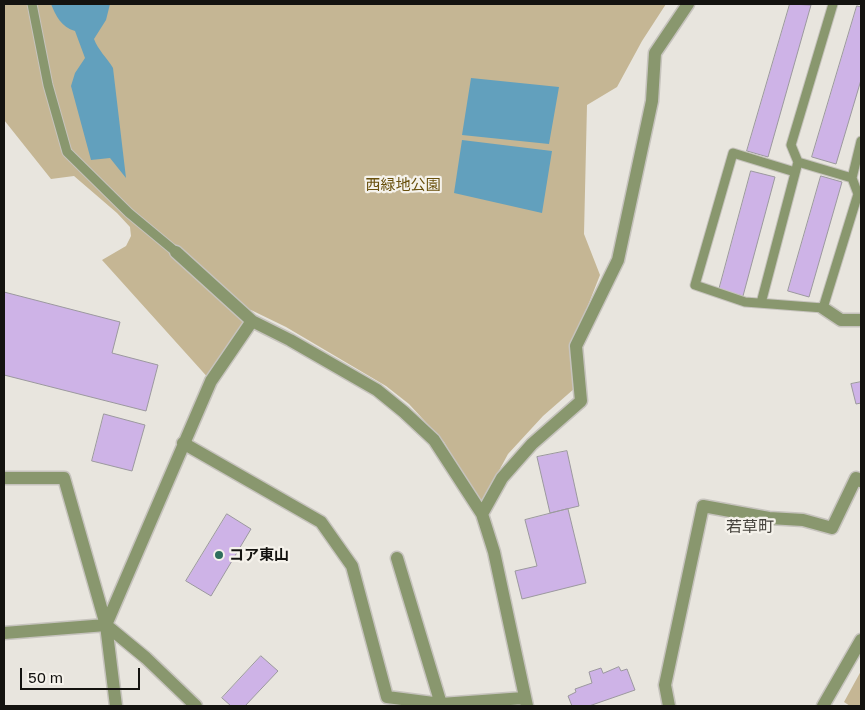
<!DOCTYPE html>
<html>
<head>
<meta charset="utf-8">
<style>
  body { margin:0 }
  #map { position:relative; width:865px; height:710px; overflow:hidden; background:#e8e5de; font-family:"Golos Text",sans-serif }
  canvas { display:block }
  .frame { position:absolute; inset:0; border:5px solid #141310; pointer-events:none }
  .scale { position:absolute; left:20px; top:668px; width:120px; height:22px; box-sizing:border-box; border:2px solid #141310; border-top:0; padding-left:6px; font-size:15px; line-height:18px; white-space:nowrap; color:#141310; -webkit-text-stroke:4px #f5f2eb; paint-order:stroke }
</style>
</head>
<body>
<div id="map">
<canvas width="865" height="710"></canvas>
<div class="frame"></div>
<div class="scale">50 m</div>
</div>
<script>
const c = document.querySelector('canvas').getContext('2d');
c.lineJoin = 'round';
function paint(path, color) { c.fillStyle = color; c.fill(path, 'evenodd'); }
function stroke(path, color, width, dash) { c.strokeStyle = color; c.lineWidth = width; c.lineCap = dash ? 'butt' : 'round'; c.setLineDash(dash || []); c.stroke(path); }
function label(font, color, halo, rows, align = 'center') {
  c.font = font + ' "Golos Text","Noto Sans JP",sans-serif'; c.lineWidth = 4.5; c.setLineDash([]); c.textBaseline = 'middle'; c.strokeStyle = halo; c.fillStyle = color; for (const [text, x, y, turn = 0] of rows) {
    c.save(); c.translate(x, y); c.rotate((+turn || 0) * Math.PI / 180); c.textAlign = isNaN(turn) ? turn : align; if (halo) c.strokeText(text, 0, 0); c.fillText(text, 0, 0); c.restore();
  }
}
paint(new Path2D(`
  M4,4H666L642,41L617,87L587,105L584,234L600,275L574,341L575,388L543,416L508,454L481,504L444,442L409,404L386,386L286,327L251,310L211,381L102,260L126,246L131,236L130,227L117,213L74,176L51,179L4,120Z
  M861,671V706H850L844,702Z`), '#c5b694');
paint(new Path2D(`
  M51,4H110L106,20L94,39C98,50 107,58 113,68L126,178L110,158L91,160L71,86L75,73L85,58L75,31C61,27 56,16 51,4Z
  M471,78L559,87L549,144L462,135Z
  M462,140L552,151L542,213L454,193Z`), '#62a0bd');
const building = new Path2D(`
  M790,4L811,5L768,157L747,151Z
  M857,6L861,7V80L836,164L812,157Z
  M751,171L775,177L743,296L719,290Z
  M821,176L842,182L809,297L788,291Z
  M4,292L120,322L112,353L158,365L146,411L4,375Z
  M861,382V403L856,404L851,384Z
  M104,414L145,425L132,471L92,461Z
  M567,451L579,506L550,513L537,457Z
  M568,509L586,583L522,599L515,571L537,566L525,520Z
  M227,514L251,529L211,596L186,581Z
  M261,656L278,671L245,706H231L222,698Z
  M619,667L621,671L627,669L635,690L589,706H572L568,696L576,692L575,689L592,683L589,672L601,668L603,673Z`);
paint(building, '#ceb3e7');
stroke(building, '#9b989e', 1);
const lane = new Path2D(`
  M32,4L48,85L67,152L129,213L176,252
  M798,162L852,178
  M795,172L733,153L695,285L745,302L823,308L858,194L852,178L861,141
  M761,303L798,162L791,145L833,4`);
const street = new Path2D(`
  M176,252L252,321L290,340L377,390L404,412L434,440L482,514L494,552L527,706
  M823,308L841,320H861
  M183,443L321,522L352,566L387,697L441,704L524,698
  M4,478H64L106,625L116,706
  M482,514L502,478L532,444L581,401L576,346L618,260L652,101L655,53L688,4
  M397,558L441,704
  M106,625L211,381L252,321
  M4,633L106,625L146,658L196,706
  M669,706L665,685L703,506L769,518L803,520L832,528L856,478L861,481
  M823,706L861,640`);
stroke(lane, '#c6c3bd', 11);
stroke(street, '#c6c3bd', 15);
stroke(lane, '#89976e', 9);
stroke(street, '#89976e', 12);
for (const [x, y, r, color] of [
  [219,555,5,"#2e6e5c"]
]) { const dot = new Path2D(); dot.arc(x, y, r, 0, 2 * Math.PI); c.fillStyle = color; c.fill(dot); stroke(dot, '#f5f2eb', 2); }
label('15px', '#69500d', '#f5f2eb', [
  ["西緑地公園",403,185]
]);
label('bold 15px', '#141310', '#f5f2eb', [
  ["コア東山",229,555]
], 'left');
label('16px', '#46433d', '#f5f2eb', [
  ["若草町",750,527]
]);
</script>
</body>
</html>
